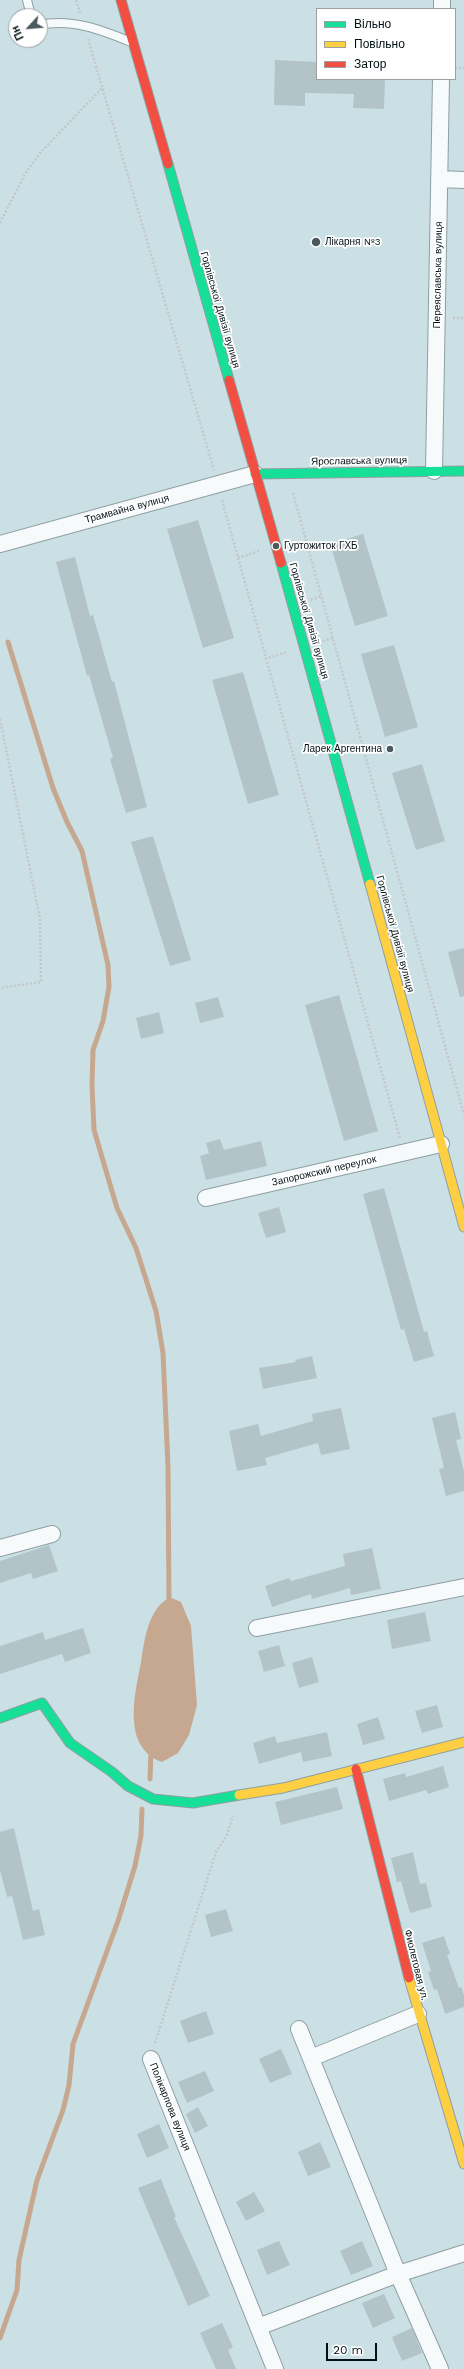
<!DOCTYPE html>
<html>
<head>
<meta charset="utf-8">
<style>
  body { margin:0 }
  #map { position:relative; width:464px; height:2369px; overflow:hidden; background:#cbe0e5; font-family:"Work Sans",sans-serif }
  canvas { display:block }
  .legend { position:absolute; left:316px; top:8px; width:140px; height:72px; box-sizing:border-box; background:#fff; border:1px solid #9ba0a1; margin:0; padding:5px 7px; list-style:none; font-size:12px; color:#041114 }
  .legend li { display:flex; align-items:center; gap:8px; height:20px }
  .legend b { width:20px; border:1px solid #9ba0a1 }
  .north { position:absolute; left:8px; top:8px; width:40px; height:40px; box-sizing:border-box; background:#fff; border:1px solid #9ba0a1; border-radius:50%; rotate:244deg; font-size:11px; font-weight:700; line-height:16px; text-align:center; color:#041114 }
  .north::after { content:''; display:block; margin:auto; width:14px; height:18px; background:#4a595d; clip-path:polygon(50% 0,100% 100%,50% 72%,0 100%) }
  .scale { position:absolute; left:326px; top:2343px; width:51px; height:18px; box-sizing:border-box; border:2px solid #041114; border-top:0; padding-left:5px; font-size:12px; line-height:14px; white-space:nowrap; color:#041114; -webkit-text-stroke:3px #fff; paint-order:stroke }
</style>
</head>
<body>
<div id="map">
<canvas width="464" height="2369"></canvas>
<ul class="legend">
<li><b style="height:5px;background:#16e098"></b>Вільно</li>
<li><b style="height:5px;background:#ffcf43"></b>Повільно</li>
<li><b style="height:5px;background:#f24e42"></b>Затор</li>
</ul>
<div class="north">Пн</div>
<div class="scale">20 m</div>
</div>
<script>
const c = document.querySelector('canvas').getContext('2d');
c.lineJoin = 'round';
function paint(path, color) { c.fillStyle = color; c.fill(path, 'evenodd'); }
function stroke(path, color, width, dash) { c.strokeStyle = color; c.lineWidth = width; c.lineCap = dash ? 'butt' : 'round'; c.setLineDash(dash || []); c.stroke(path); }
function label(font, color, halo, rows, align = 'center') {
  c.font = font + ' "Work Sans",sans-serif'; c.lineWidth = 3.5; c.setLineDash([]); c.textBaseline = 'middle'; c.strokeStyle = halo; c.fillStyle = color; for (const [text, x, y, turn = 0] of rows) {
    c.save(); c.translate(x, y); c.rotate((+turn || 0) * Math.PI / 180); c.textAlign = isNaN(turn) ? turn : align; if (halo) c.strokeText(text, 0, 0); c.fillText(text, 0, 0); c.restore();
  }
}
paint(new Path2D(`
  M169,1597L181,1602L191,1626L197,1705L189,1735L178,1753L162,1762C121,1747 135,1694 141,1662C144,1643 146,1623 158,1607C161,1603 166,1600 169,1597Z`), '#c6a790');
stroke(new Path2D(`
  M8,642L53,788L67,822L82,851L108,965L109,987L103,1021L93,1050L92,1085L94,1130L117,1208L136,1248L156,1311L163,1353L168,1467L169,1603
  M150,1779L151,1752
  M0,2338L17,2290L19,2260L37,2180L63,2110L69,2085L73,2044L118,1921L135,1866L141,1836L142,1809`), '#c6a790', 5);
paint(new Path2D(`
  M275,60L317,62V79H385L384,109L353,108L354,94L305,93V106L274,105Z
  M198,520L234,638L203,648L167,529Z
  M363,534L388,616L355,626L330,544Z
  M75,557L90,616L93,615L112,682L114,681L147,807L126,813L110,759L113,758L89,675L87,676L56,562Z
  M394,645L418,727L385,737L361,654Z
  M243,672L279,795L248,804L212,680Z
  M422,764L445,841L416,850L392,773Z
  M153,836L191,960L170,966L131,842Z
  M464,948V996L460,997L448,952Z
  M339,995L378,1131L344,1141L305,1005Z
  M218,997L224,1017L200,1023L195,1003Z
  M159,1012L164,1033L141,1039L136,1018Z
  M220,1139L224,1150L261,1141L267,1166L206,1180L200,1156L209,1153L206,1143Z
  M384,1188L424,1332L427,1331L434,1356L414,1362L404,1329L401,1330L363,1194Z
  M279,1207L286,1232L266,1238L258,1213Z
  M312,1356L317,1378L263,1389L259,1368L296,1362L295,1360Z
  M341,1408L350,1449L321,1455L318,1443L265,1458L267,1465L237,1471L229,1431L258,1424L261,1436L313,1421L312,1414Z
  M455,1412L461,1439L456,1440L464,1471V1491L446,1496L439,1469L444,1468L432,1418Z
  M49,1545L58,1571L33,1579L31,1573L0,1583V1561Z
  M372,1548L381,1589L351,1595L350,1588L312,1599L311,1594L272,1607L265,1586L289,1578L291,1581L345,1566L343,1554Z
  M425,1612L431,1641L392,1649L387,1620Z
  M83,1628L91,1653L65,1662L62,1654L0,1674V1646L43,1632L45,1640Z
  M279,1645L285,1666L264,1672L258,1651Z
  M312,1657L319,1682L299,1688L292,1663Z
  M437,1705L443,1727L422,1733L415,1711Z
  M378,1717L385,1739L363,1745L357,1724Z
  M327,1732L332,1756L303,1762L301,1752L259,1764L253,1743L275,1736L277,1743Z
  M443,1766L449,1787L428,1794L426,1790L389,1801L383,1779L405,1773L406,1777Z
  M337,1787L343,1809L281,1825L275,1802Z
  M14,1828L33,1911L39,1909L45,1935L23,1940L12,1896L7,1897L0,1870V1832Z
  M413,1852L420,1884L426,1883L432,1907L410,1913L401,1881L397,1882L391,1858Z
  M226,1909L233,1931L211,1937L205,1915Z
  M444,1936L450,1954L447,1955L459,1988L461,1987L464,1995V2007L445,2014L437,1989L434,1990L428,1972L431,1971L422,1943Z
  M206,2011L214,2034L188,2043L180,2021Z
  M281,2049L292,2074L270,2083L259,2059Z
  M205,2071L214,2091L187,2103L178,2082Z
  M198,2107L208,2126L195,2133L186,2114Z
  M159,2124L169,2148L147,2158L137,2134Z
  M320,2142L331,2167L308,2176L298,2152Z
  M161,2179L176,2217H174L210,2296L188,2306L138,2188Z
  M254,2192L265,2211L246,2221L236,2202Z
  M279,2241L290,2265L267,2275L257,2250Z
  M362,2241L373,2266L351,2275L340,2251Z
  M384,2294L395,2318L373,2328L362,2303Z
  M222,2323L233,2347L228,2350L236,2369H216L200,2333Z
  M412,2328L422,2353L402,2361L392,2337Z`), '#b3c4c8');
const lane = new Path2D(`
  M27,0L31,16
  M40,25C71,18 102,30 131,42`);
const street = new Path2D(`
  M442,9V0
  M439,179L464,180
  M434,471L441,79
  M0,544L255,474
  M206,1198L441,1144
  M0,1548L52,1534
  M257,1628L464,1587
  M299,2029L398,2274L440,2369
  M311,2058L418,2014
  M151,2059L275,2369
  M258,2327L398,2274L464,2253`);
const fast = new Path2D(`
  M168,164L229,380
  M255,474L464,471
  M281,563L370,884
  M0,1718L42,1703L70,1743L112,1772L128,1786L153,1799L193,1803L239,1795`);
const slow = new Path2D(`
  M370,884L464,1227
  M239,1795L283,1788L464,1742
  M409,1978L464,2164`);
const jam = new Path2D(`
  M121,0L168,164
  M229,380L281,563
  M356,1769L409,1978`);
stroke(lane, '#8e9fa2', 10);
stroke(street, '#8e9fa2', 18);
stroke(fast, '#8e9fa2', 11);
stroke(slow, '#8e9fa2', 11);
stroke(jam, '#8e9fa2', 11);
stroke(new Path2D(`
  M76,0L80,13
  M88,39L214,470
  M455,68H464
  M0,223L25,174L40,153L102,88
  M453,318H464
  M293,493L464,1115
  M222,500L400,1138
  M238,558L259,551
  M311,600L321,596
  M323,641L333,638
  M265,659L287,652
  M0,719L40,919L41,982L0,988
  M155,2043L216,1852L227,1835L233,1816`), '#c2c8ca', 2.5, [2, 2]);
stroke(lane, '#f7fafb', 8);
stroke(street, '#f7fafb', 16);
stroke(fast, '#16e098', 9);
stroke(slow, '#ffcf43', 9);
stroke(jam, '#f24e42', 9);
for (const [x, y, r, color] of [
  [316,242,5,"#4a595d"],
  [276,546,4,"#4a595d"],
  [390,749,4,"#4a595d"]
]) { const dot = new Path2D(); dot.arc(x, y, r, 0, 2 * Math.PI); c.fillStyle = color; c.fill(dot); stroke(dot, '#fff', 1.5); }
label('10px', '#041114', '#fff', [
  ["Лікарня №3",325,242],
  ["Гуртожиток ГХБ",284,546],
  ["Ларек Аргентина",382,749,"right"]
], 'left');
label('10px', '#041114', '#fff', [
  ["Переяславська вулиця",438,275,-89],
  ["Горлівської Дивізії вулиця",220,310,74],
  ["Ярославська вулиця",359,461,-1],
  ["Трамвайна вулиця",127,509,-15],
  ["Горлівської Дивізії вулиця",309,621,74],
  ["Горлівської Дивізії вулиця",395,934,75],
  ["Запорожский переулок",324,1171,-13],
  ["Фиолетовая ул.",416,1965,76],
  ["Полікарпова вулиця",170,2107,68]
]);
</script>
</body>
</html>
